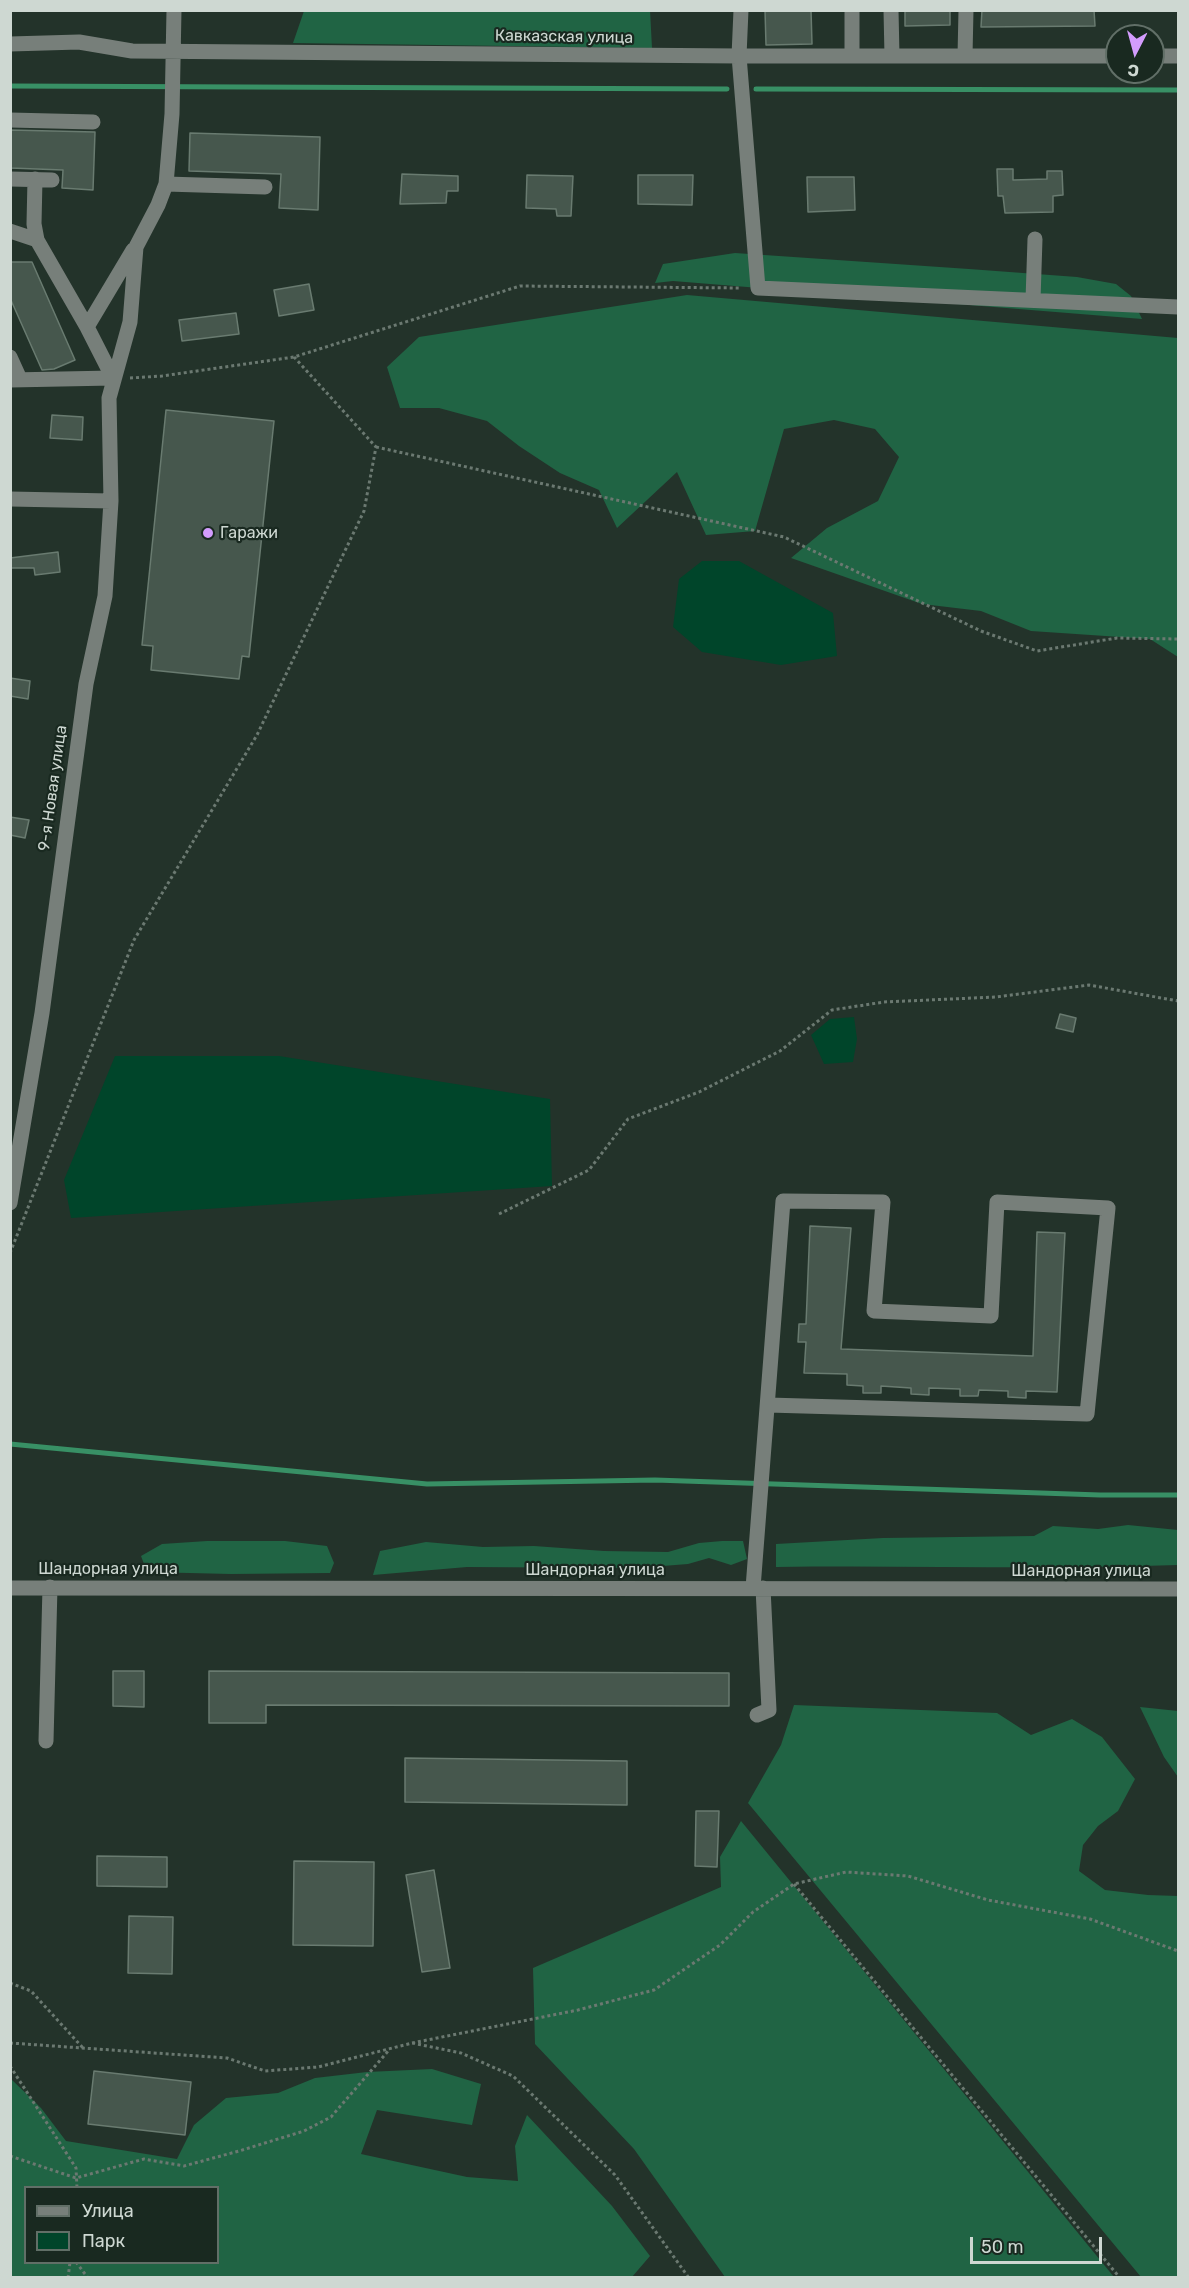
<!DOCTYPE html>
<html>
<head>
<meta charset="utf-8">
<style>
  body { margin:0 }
  #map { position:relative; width:1189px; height:2288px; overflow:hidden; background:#23332a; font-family:Rubik,sans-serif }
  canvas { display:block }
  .frame { position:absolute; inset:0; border:12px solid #ced8d2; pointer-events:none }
  .legend { position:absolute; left:24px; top:2186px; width:195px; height:78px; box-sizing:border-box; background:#192920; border:2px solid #616f67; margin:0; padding:8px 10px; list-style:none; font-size:18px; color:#ced8d2 }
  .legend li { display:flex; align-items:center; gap:12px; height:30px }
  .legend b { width:30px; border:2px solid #616f67 }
  .north { position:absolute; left:1105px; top:24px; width:60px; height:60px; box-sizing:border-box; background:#192920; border:2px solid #616f67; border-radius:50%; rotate:186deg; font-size:16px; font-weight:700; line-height:24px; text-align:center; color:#ced8d2 }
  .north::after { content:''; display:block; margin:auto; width:21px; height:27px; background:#d39cfd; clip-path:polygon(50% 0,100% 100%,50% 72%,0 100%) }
  .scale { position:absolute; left:970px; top:2237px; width:132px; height:27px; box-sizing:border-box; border:3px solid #ced8d2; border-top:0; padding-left:8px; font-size:18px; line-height:21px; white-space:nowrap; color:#ced8d2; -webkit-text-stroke:4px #192920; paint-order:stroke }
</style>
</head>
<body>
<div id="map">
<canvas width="1189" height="2288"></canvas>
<div class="frame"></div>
<ul class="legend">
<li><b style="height:8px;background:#777f7a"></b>Улица</li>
<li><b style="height:16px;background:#00452a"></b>Парк</li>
</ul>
<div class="north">С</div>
<div class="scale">50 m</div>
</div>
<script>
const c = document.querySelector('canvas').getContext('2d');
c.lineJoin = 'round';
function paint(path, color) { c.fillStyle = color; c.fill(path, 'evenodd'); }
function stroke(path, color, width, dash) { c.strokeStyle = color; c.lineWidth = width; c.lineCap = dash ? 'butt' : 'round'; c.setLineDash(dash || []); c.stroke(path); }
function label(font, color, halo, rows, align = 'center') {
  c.font = font + ' Rubik,sans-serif'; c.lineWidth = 4.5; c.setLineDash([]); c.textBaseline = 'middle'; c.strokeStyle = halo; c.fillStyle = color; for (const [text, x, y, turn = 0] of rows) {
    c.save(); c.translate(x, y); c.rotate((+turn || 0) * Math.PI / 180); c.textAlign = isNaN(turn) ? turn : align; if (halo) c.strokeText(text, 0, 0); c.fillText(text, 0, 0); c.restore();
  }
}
paint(new Path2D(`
  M702,561H739L833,613L837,656L781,665L702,652L673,627L679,579Z
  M854,1017L857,1039L853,1062L824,1064L811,1035L830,1019Z
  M115,1056H279L550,1099L552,1186L71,1218L64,1180Z`), '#00452a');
paint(new Path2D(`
  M650,10L652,48L293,43L304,11Z
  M735,253L969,269L1077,277L1116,284L1131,296L1142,319L673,281L655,283L663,264Z
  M687,295L1178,338V657L1150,639L1031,631L981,611L922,604L791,558L827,528L878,501L899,457L875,429L834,420L784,429L755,531L706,535L677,472L617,528L599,490L560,473L519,446L487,421L439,408H400L387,367L419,337Z
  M1128,1525L1178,1530V1565C1044,1570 910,1565 776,1567V1544L883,1538L1034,1536L1053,1526L1098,1529Z
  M207,1541H285L327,1546L334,1563L330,1573L231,1574L147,1572L141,1556L162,1544Z
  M722,1541H743L747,1559L731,1565L709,1558L688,1564L637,1568L467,1567L373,1575L380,1551L426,1542L483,1547L534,1546L604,1551L668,1552L699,1543Z
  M794,1705L997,1713L1031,1735L1072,1719L1102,1737L1135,1779L1118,1811L1098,1826L1083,1845L1079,1871L1105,1890L1148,1895L1178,1896V2277H1141L748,1803L781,1745Z
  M1140,1707L1178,1711V1777L1164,1757Z
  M741,1821L1114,2277H725L634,2149L535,2044L533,1968L721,1887L720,1857Z
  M432,2069L481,2084L472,2125L377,2110L361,2154L467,2177L518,2181L515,2146L527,2115L612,2206L650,2256L632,2277H11V2079L41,2108L66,2141L177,2159L194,2125L226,2098L278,2093L315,2078L367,2072ZM26,2188H218V2262H26Z`), '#206444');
stroke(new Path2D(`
  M10,86L727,89
  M756,89L1178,90
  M10,1444L427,1484L655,1480L1100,1495H1178`), '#389065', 5);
const building = new Path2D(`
  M765,10H811L812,44L766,45Z
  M905,10H950V25L905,26Z
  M982,10H1094L1095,26L981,27Z
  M10,130L95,132L93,190L62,188L63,170L10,168Z
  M190,133L320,137L318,210L279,208L281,174L189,171Z
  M997,169H1013V180L1047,179V171H1062L1063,195L1053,196V212L1005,213L1003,196H998Z
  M402,174L458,176V191H447L446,203L400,204Z
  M527,175L573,176L571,216H557L556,209L526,208Z
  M638,175H693L692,205L638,204Z
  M807,177H854L855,210L808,212Z
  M10,262H32L75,360L54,369L42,370L10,298Z
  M309,284L314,310L279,316L274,290Z
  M236,313L239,334L182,341L179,320Z
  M166,410L274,421L249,657L242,656L239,679L151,670L153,646L142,645Z
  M52,415L83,417L82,440L50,438Z
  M58,552L60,572L35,575L34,568H10V558Z
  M10,678L30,681L28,699L10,696Z
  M10,817L29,820L25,838L10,835Z
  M1060,1014L1076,1018L1073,1032L1056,1028Z
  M810,1226L851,1228L841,1349L1033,1356L1037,1232L1065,1233L1057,1392L1026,1391V1398L1008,1397V1391L979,1390L978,1396H960V1389L929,1388V1395L911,1394V1388L881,1386V1393H863V1386L847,1385V1374L804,1373L806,1342H798L799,1324H806Z
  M113,1671H144V1707L113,1706Z
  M209,1671L729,1673V1706L266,1705V1723H209Z
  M405,1758L627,1761V1805L405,1802Z
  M696,1811H719L717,1867L695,1866Z
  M97,1856L167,1857V1887L97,1886Z
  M294,1861L374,1862L373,1946L293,1945Z
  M434,1870L450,1968L422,1972L406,1875Z
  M129,1916L173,1917L172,1974L128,1973Z
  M94,2071L191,2082L185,2135L88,2124Z`);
paint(building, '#46574d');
stroke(building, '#697b70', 1.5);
stroke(new Path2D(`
  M130,378L162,376L294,357L520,286L741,288
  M376,447L784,537L981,631L1037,651L1117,638L1178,639
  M499,1214L589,1170L628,1119L699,1092L780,1051L832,1010L884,1002L996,997L1089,985L1178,1001
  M10,1253L134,940L257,735L364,511L376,447L294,357
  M794,1884L1120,2278
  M10,1983L31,1991L83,2048
  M10,2043L227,2058L265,2071L318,2067L412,2043L461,2053L513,2076L615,2175L689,2278
  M412,2043L578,2010L654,1990L720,1945L753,1912L794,1884L846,1872L908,1876L988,1900L1090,1919L1178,1951
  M10,2066L76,2168L77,2188
  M10,2156L76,2178L144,2159L184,2166L239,2151L304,2131L331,2117L389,2050
  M76,2262L88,2278
  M68,2278L70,2262`), '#6b7971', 3, [3, 3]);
stroke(new Path2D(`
  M741,10L739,56L758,288L1178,307
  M852,10V56
  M891,10L892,56
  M10,44L79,42L132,51L739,56H1117
  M965,56L966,10
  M1153,56H1178
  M10,120L93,122
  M10,179L52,180
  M35,179L34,224L37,240L87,327L133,250
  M166,184L265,187
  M10,231L37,240
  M1033,300L1035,239
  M87,327L113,378
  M10,357L20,379
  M10,380L113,378
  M10,499L111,501
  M10,1203L42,1013L86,684L105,596L111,501L109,398L130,322L136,247L158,205L166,184L172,114L174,10
  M10,1588L1178,1589
  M753,1588L783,1201L883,1202L874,1311L991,1316L997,1202L1108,1208L1087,1414L768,1405
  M757,1715L769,1710L763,1588
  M46,1741L50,1587`), '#777f7a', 15);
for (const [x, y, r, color] of [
  [208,533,6,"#d39cfd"]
]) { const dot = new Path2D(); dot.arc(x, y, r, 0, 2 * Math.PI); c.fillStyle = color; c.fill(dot); stroke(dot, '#192920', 2); }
label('16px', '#ced8d2', '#192920', [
  ["Кавказская улица",564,37,1],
  ["9-я Новая улица",53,788,-82],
  ["Шандорная улица",108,1569],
  ["Шандорная улица",595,1570],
  ["Шандорная улица",1081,1571]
]);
label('16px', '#ced8d2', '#192920', [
  ["Гаражи",220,533]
], 'left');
</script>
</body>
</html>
